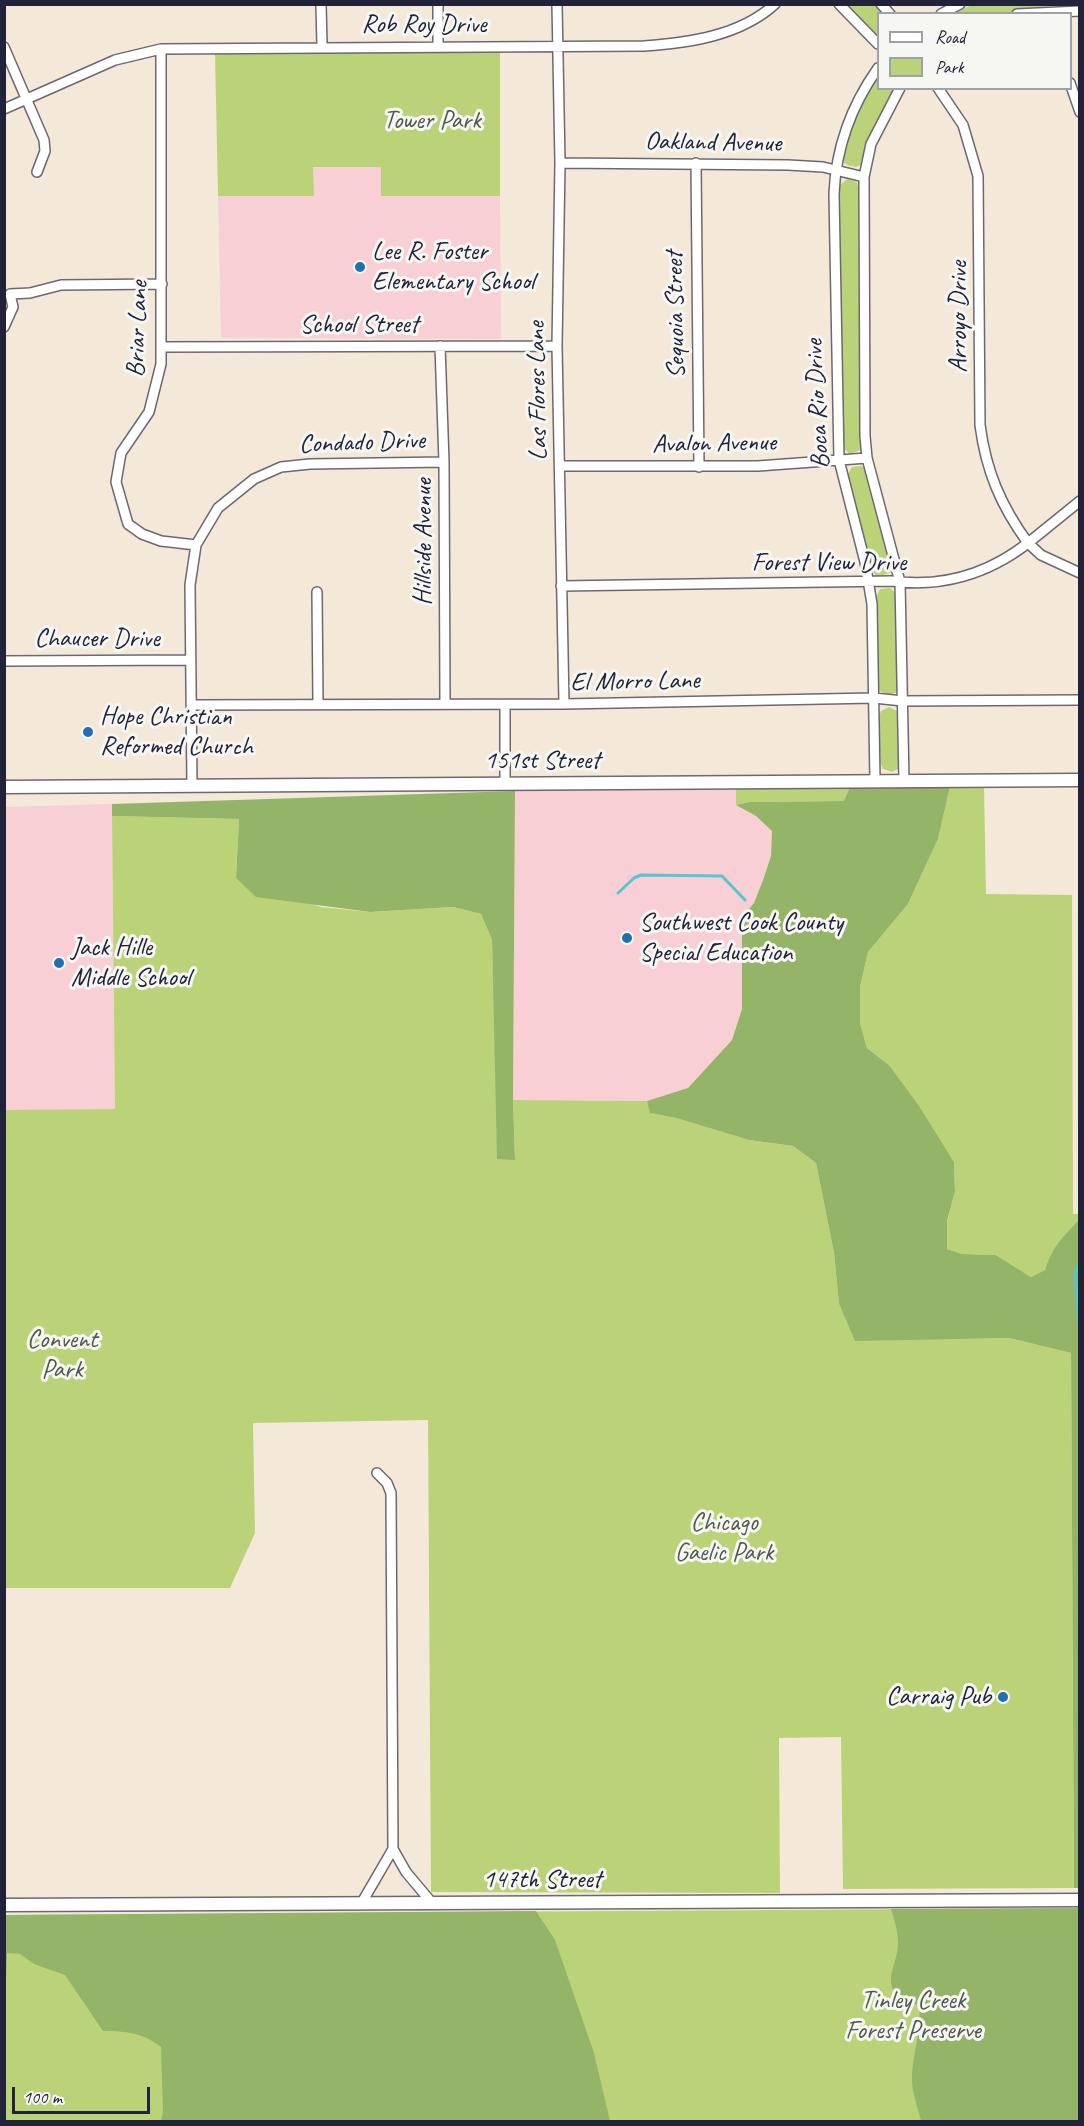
<!DOCTYPE html>
<html>
<head>
<meta charset="utf-8">
<style>
  body { margin:0 }
  #map { position:relative; width:1084px; height:2126px; overflow:hidden; background:#f4e9d8; font-family:Caveat,sans-serif }
  canvas { display:block }
  .frame { position:absolute; inset:0; border:6px solid #22223b; pointer-events:none }
  .legend { position:absolute; left:877px; top:12px; width:195px; height:78px; box-sizing:border-box; background:#f6f6f2; border:2px solid #a1a1a9; margin:0; padding:8px 10px; list-style:none; font-size:18px; color:#22223b }
  .legend li { display:flex; align-items:center; gap:12px; height:30px }
  .legend b { width:30px; border:2px solid #a1a1a9 }
  .scale { position:absolute; left:12px; top:2087px; width:138px; height:27px; box-sizing:border-box; border:3px solid #22223b; border-top:0; padding-left:8px; font-size:18px; line-height:21px; white-space:nowrap; color:#22223b; -webkit-text-stroke:4px #f6f6f2; paint-order:stroke }
</style>
</head>
<body>
<div id="map">
<canvas width="1084" height="2126"></canvas>
<div class="frame"></div>
<ul class="legend">
<li><b style="height:8px;background:#fff"></b>Road</li>
<li><b style="height:16px;background:#bbd378"></b>Park</li>
</ul>
<div class="scale">100 m</div>
</div>
<script>
const c = document.querySelector('canvas').getContext('2d');
c.lineJoin = 'round';
function paint(path, color) { c.fillStyle = color; c.fill(path, 'evenodd'); }
function stroke(path, color, width, dash) { c.strokeStyle = color; c.lineWidth = width; c.lineCap = dash ? 'butt' : 'round'; c.setLineDash(dash || []); c.stroke(path); }
function label(font, color, halo, rows, align = 'center') {
  c.font = font + ' Caveat,sans-serif'; c.lineWidth = 6; c.setLineDash([]); c.textBaseline = 'middle'; c.strokeStyle = halo; c.fillStyle = color; for (const [text, x, y, turn = 0] of rows) {
    c.save(); c.translate(x, y); c.rotate((+turn || 0) * Math.PI / 180); c.textAlign = isNaN(turn) ? turn : align; if (halo) c.strokeText(text, 0, 0); c.fillText(text, 0, 0); c.restore();
  }
}
paint(new Path2D(`
  M313,167H381L382,196H500L501,339L221,338L218,196H313Z
  M736,786V805L756,816L772,831L771,856L763,880L754,903L742,917V1009L732,1040L688,1088L670,1095L647,1101L513,1100L515,791Z
  M112,804L115,1110H5L4,807Z`), '#f7cfd4');
paint(new Path2D(`
  M845,5H875L884,13L878,14V40Z
  M972,5H1057L1009,13L952,14Z
  M500,52V196H381V167H313L314,196H218L215,54Z
  M878,78V88L898,89L874,128L863,164L856,167C851,166 846,166 843,161C837,147 869,91 878,78Z
  M847,179L857,182L859,190L863,449L850,454L842,447L840,409L839,186Z
  M861,466L867,469L892,566V572L877,577L870,568L847,476L852,467Z
  M890,588L896,593L897,599L898,692L889,695L880,691L878,685L876,598L880,589Z
  M889,707L899,712L900,765L898,769L892,772L883,769L879,760V716L881,711Z
  M736,786L850,787L845,801L749,802L736,805Z
  M950,787H984L986,894L1072,895L1073,1214H1079V1220C1063,1236 1051,1248 1045,1270L1031,1277L996,1255L962,1254L947,1249V1222L955,1192L954,1162L889,1065L867,1048L860,1023V987L868,952L908,904L938,839Z
  M112,816L239,819L236,878L321,907L370,912L453,907L481,914L492,940L493,975L515,1159L513,1100L647,1101L651,1113L676,1118L749,1140L793,1146L816,1163L834,1253L839,1304L855,1340L1009,1338L1071,1353L1074,1888L843,1889L841,1737L779,1738L780,1893L431,1892L428,1420L253,1423L255,1533L230,1588H5L4,1110L115,1109Z
  M1079,1908V2121H5L4,1915Z`), '#bbd378');
paint(new Path2D(`
  M850,787H950L938,839L908,904L868,952L860,987V1023L867,1048L889,1065L919,1106L954,1162L955,1192L947,1221V1249L962,1254L996,1255L1031,1277L1045,1270C1051,1248 1063,1236 1079,1220V1888H1074L1071,1353L1009,1338L855,1341L839,1304L834,1253L816,1163L793,1146L749,1140L676,1118L650,1113L647,1101L688,1088L732,1040L742,1009V917L754,903L763,880L771,856L772,831L756,816L736,805L749,802L844,801Z
  M515,791L513,1100L515,1160L497,1159L492,940L481,914L453,907L370,912L256,897L236,878L239,819L112,816V804Z
  M1079,1908V2121H921C918,2108 912,2093 912,2080C912,2053 922,2032 919,2005L900,2001C881,1977 898,1967 898,1942C898,1931 894,1919 891,1909Z
  M536,1911L555,1940L594,2053L610,2121H161L163,2112L161,2047C143,2033 126,2031 103,2031L65,1975L34,1964L20,1954L7,1953L5,2005V1915Z`), '#94b568');
stroke(new Path2D(`
  M618,893L634,878L641,875L722,876L745,900
  M1080,1262L1075,1273L1080,1333`), '#59c4d4', 3);
const street = new Path2D(`
  M321,4L322,46
  M438,4V46
  M557,4L560,163L557,346L564,704
  M839,4L878,44
  M881,4L890,14
  M941,14L960,4
  M1017,14L1080,11
  M4,47L44,140L45,151L37,172
  M161,49V364L149,412L121,453L116,482L128,524L142,534L161,541L196,545
  M1070,83L1080,112
  M900,88L871,144L864,177L865,436L867,458L900,582L904,781
  M938,88L963,125L978,176L980,425C986,471 1001,506 1028,543L1080,501
  M4,109L115,60L161,49L644,46C688,43 740,36 775,4
  M560,163L788,165L823,167L864,177
  M696,163L699,467
  M4,327L13,307L10,294L30,293L61,285L162,284
  M440,346L444,462L445,702
  M161,347L557,346
  M560,466H758L867,458
  M561,586L891,581C941,588 988,574 1028,543L1041,555L1080,573
  M317,592L318,703
  M4,661L190,660
  M192,705L564,704L874,698L903,701L1080,700
  M505,705V783
  M875,781L872,604L865,562L839,460L834,194C836,146 851,106 878,68
  M192,786L190,585L196,545L218,508L254,479L281,467L310,464L444,462
  M393,1849L406,1872L432,1903
  M361,1904L393,1849L391,1493L387,1483L377,1473`);
const secondary = new Path2D(`
  M4,787L1080,780
  M4,1905L1080,1900`);
stroke(street, '#6c6872', 12);
stroke(secondary, '#6c6872', 15);
stroke(street, '#fff', 9);
stroke(secondary, '#fff', 12);
for (const [x, y, r, color] of [
  [360,267,6,"#1f6fb2"],
  [88,732,6,"#1f6fb2"],
  [627,938,6,"#1f6fb2"],
  [59,963,6,"#1f6fb2"],
  [1003,1697,6,"#1f6fb2"]
]) { const dot = new Path2D(); dot.arc(x, y, r, 0, 2 * Math.PI); c.fillStyle = color; c.fill(dot); stroke(dot, '#f6f6f2', 2); }
label('26px', '#22223b', '#f6f6f2', [
  ["Rob Roy Drive",424,25],
  ["Oakland Avenue",713,143,1],
  ["Sequoia Street",676,315,-91],
  ["Arroyo Drive",959,317,-90],
  ["School Street",359,325],
  ["Briar Lane",138,329,-88],
  ["Las Flores Lane",538,391,-91],
  ["Boca Rio Drive",818,404,-93],
  ["Condado Drive",362,443,-2],
  ["Avalon Avenue",714,444,-1],
  ["Hillside Avenue",424,542,-90],
  ["Forest View Drive",829,563],
  ["Chaucer Drive",97,639],
  ["El Morro Lane",635,682,-1],
  ["151st Street",542,761],
  ["147th Street",542,1880]
]);
label('26px', '#50574d', '#f6f6f2', [
  ["Tower Park",432,121],
  ["Convent",62,1340],
  ["Park",62,1370],
  ["Chicago",724,1523],
  ["Gaelic Park",724,1553],
  ["Tinley Creek",913,2001],
  ["Forest Preserve",913,2031]
]);
label('26px', '#22223b', '#f6f6f2', [
  ["Lee R. Foster",372,252],
  ["Elementary School",372,282],
  ["Hope Christian",100,717],
  ["Reformed Church",100,747],
  ["Southwest Cook County",639,923],
  ["Special Education",639,953],
  ["Jack Hille",71,948],
  ["Middle School",71,978],
  ["Carraig Pub",991,1697,"right"]
], 'left');
</script>
</body>
</html>
